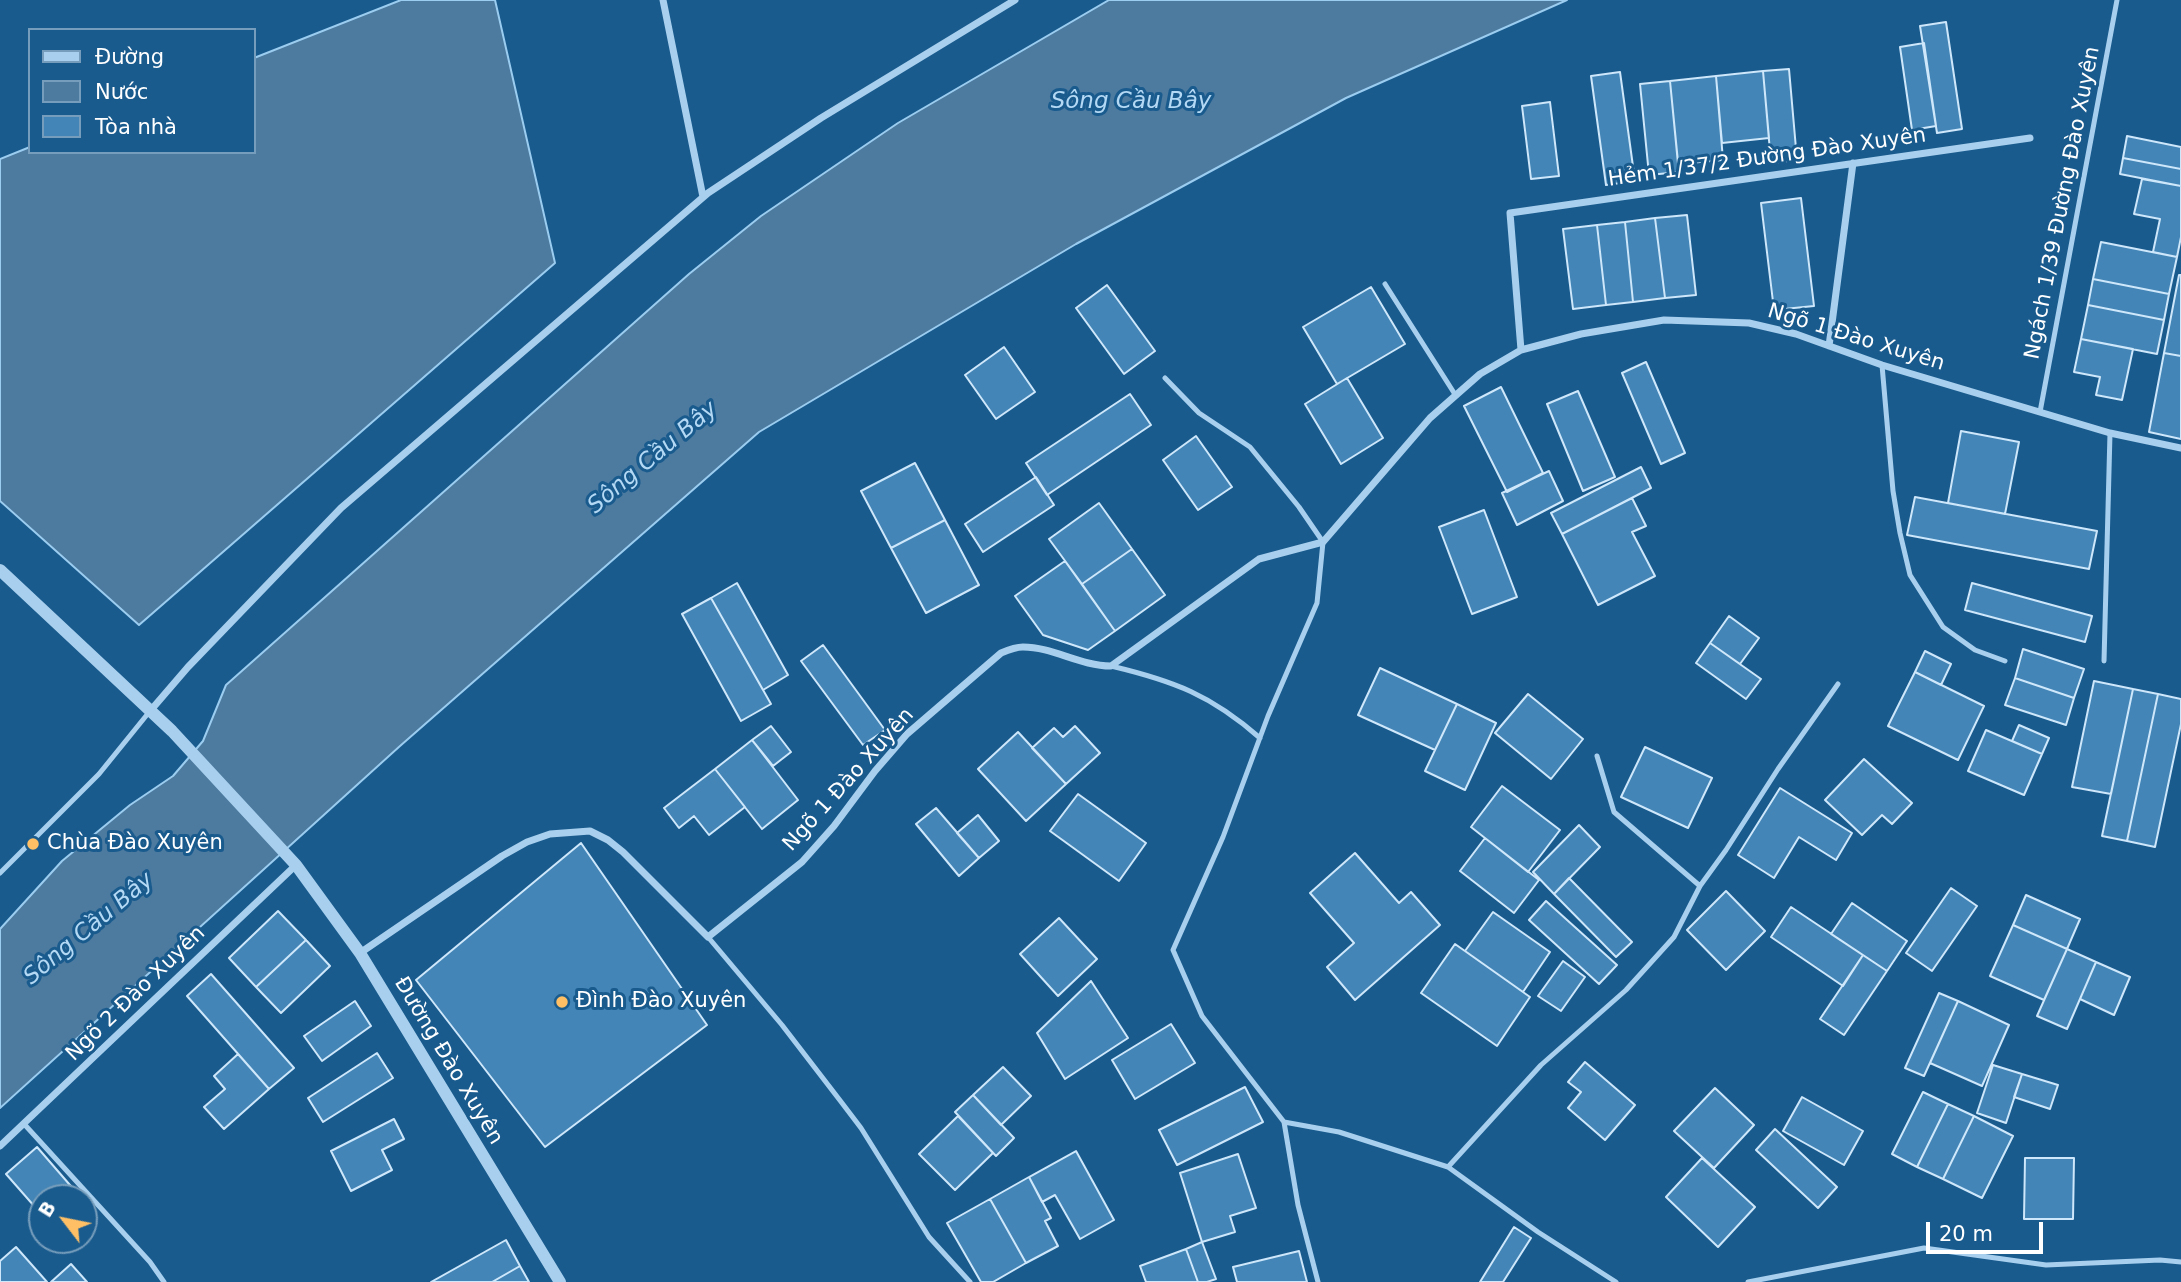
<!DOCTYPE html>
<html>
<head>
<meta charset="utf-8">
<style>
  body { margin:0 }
  #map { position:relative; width:2181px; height:1282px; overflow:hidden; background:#1a5b8e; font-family:"DejaVu Sans",sans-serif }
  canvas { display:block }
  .legend { position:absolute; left:28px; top:28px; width:228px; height:126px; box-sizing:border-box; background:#1a5b8e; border:2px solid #769dbb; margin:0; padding:9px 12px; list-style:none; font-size:21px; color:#fff }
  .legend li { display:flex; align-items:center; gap:14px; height:35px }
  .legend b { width:35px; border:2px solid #769dbb }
  .north { position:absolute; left:28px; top:1184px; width:70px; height:70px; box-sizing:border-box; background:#1a5b8e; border:2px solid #769dbb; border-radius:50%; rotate:302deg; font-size:19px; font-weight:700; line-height:28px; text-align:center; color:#fff }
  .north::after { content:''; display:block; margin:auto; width:24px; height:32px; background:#ffc065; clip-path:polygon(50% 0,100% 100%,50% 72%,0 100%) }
  .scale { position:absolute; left:1926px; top:1222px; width:117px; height:32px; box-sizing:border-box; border:4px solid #fff; border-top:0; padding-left:9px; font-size:21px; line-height:24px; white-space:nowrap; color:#fff; -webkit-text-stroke:5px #1a5b8e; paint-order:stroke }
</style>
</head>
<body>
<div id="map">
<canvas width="2181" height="1282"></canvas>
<ul class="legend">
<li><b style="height:9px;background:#a8d0ee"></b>Đường</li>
<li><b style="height:19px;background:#4d7a9f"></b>Nước</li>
<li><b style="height:19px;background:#4385b6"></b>Tòa nhà</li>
</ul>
<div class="north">B</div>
<div class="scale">20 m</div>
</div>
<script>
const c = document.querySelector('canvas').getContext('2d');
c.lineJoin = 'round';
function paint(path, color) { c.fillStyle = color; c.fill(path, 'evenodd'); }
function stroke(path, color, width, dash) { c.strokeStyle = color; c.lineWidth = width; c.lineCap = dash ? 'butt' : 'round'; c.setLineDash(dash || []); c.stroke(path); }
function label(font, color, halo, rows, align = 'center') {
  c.font = font + ' "DejaVu Sans",sans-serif'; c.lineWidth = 6; c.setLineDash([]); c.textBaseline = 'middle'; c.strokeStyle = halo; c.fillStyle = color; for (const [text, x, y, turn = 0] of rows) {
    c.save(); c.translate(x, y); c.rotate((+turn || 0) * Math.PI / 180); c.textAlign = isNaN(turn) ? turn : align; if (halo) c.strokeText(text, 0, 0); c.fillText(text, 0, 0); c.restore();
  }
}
const water = new Path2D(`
  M401,0H495L555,263L139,625L0,501V159L30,147V152H254V58Z
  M1109,0H1567L1346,98L1076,244L759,432L400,746L0,1108V929L62,861L130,805L173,776L203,741L226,685L689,274L761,216L898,123Z`);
paint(water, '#4d7a9f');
stroke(water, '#9bcdf0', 2);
const building = new Path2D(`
  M1946,22L1962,129L1937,133L1920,26Z
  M1924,43L1936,126L1912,130L1900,47Z
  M1789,69L1797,160L1771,163L1763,71Z
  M1763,71L1769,138L1722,143L1716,76Z
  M1620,72L1635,181L1606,185L1591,76Z
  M1716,76L1723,160L1678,164L1670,81Z
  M1670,81L1679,172L1649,175L1640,84Z
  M1550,102L1559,176L1531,179L1522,106Z
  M2127,136L2181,147V169L2123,158Z
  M2123,158L2181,169V186L2120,174Z
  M2142,179L2181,186V237L2177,257L2153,252L2160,219L2134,214Z
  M1801,198L1814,306L1774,310L1761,203Z
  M1687,215L1696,295L1665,298L1655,218Z
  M1655,218L1665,298L1633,302L1625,222Z
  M1625,222L1633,302L1606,305L1597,225Z
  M1597,225L1606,305L1573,309L1563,229Z
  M2101,242L2177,257L2169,294L2093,279Z
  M2179,275H2181V356L2164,353Z
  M2093,279L2169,294L2164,320L2088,305Z
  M1107,285L1155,351L1124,374L1076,308Z
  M1371,287L1405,344L1337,384L1303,327Z
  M2088,305L2164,320L2157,354L2081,339Z
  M2081,339L2133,349L2122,400L2096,395L2100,377L2074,372Z
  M1004,347L1035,392L996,419L965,375Z
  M2164,353L2181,356V439L2149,432Z
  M1646,362L1685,453L1661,464L1622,373Z
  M1347,378L1383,438L1341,464L1305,404Z
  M1501,387L1543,473L1507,492L1464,406Z
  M1578,391L1615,477L1583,491L1547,404Z
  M1130,394L1151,425L1047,495L1026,463Z
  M1961,431L2019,442L2005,514L1948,503Z
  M1196,436L1232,487L1198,510L1163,460Z
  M915,463L945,520L891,548L861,491Z
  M1641,467L1651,488L1562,534L1551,513Z
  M1549,471L1563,501L1517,525L1502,493Z
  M1036,477L1054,505L983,552L965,524Z
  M1915,497L2097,531L2089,569L1907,535Z
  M1632,498L1646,526L1632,532L1655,576L1598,605L1562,534Z
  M1099,503L1132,549L1082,584L1049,539Z
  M1484,510L1517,597L1472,614L1439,527Z
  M945,520L979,585L926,613L891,548Z
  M1132,549L1165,595L1115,631L1082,584Z
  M1065,561L1115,631L1088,650L1043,635L1015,596Z
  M737,583L788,675L763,690L711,598Z
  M1972,583L2092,616L2085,642L1965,610Z
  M711,598L771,704L741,721L682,614Z
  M1729,616L1759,638L1740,664L1710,643Z
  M1710,643L1761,679L1746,699L1696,663Z
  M823,645L885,730L863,745L801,661Z
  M2023,649L2084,669L2074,698L2015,678Z
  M1925,651L1951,664L1941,685L1915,672Z
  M1380,668L1457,704L1435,750L1358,715Z
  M1915,672L1984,706L1958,760L1888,726Z
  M2015,678L2074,698L2066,725L2005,705Z
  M2094,681L2133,689L2111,794L2072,787Z
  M2133,689L2158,694L2127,841L2102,836Z
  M1528,694L1583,739L1551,779L1495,733Z
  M2158,694L2181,699V724L2155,847L2127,841Z
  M1457,704L1496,723L1465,790L1425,771Z
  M2019,725L2049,738L2042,754L2012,741Z
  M771,726L791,752L773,766L752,740Z
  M1075,726L1100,753L1066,784L1032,748L1054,728L1063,737Z
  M1986,730L2042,754L2024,795L1968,771Z
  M1018,732L1066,784L1026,821L978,769Z
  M752,740L798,800L762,829L715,769Z
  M1645,747L1712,778L1688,828L1621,797Z
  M1864,759L1912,803L1892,824L1882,815L1862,835L1825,800Z
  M715,769L745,807L709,835L694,816L679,828L664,808Z
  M1502,786L1560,830L1528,872L1471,827Z
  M1780,788L1852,833L1836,860L1799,837L1774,878L1738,855Z
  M1078,794L1146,843L1119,881L1050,831Z
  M936,808L979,858L959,876L916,824Z
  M978,815L999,841L979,858L957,833Z
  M1579,825L1600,847L1554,894L1533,872Z
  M1485,838L1539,880L1514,913L1460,871Z
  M581,843L707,1025L545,1147L416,980Z
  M1355,853L1399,903L1411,892L1440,925L1355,1000L1327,967L1354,943L1310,893Z
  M1569,878L1632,942L1616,957L1554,894Z
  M1951,888L1977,906L1932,971L1906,953Z
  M1726,891L1765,931L1726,970L1687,930Z
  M2026,895L2080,919L2067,949L2013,925Z
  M1546,901L1617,965L1599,984L1529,920Z
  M1852,903L1907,941L1887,971L1831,934Z
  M1791,907L1863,955L1843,986L1771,937Z
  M278,911L306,940L256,987L229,958Z
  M1493,912L1550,952L1523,992L1465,951Z
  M1059,918L1097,959L1058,996L1020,954Z
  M2013,925L2067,949L2044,1000L1990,976Z
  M306,940L330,966L281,1013L256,987Z
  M1455,944L1530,997L1497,1046L1421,993Z
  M2067,949L2096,962L2067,1029L2037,1016Z
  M1863,955L1887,971L1844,1035L1820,1019Z
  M1563,961L1585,977L1561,1011L1538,996Z
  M2096,962L2130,977L2114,1015L2080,999Z
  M211,974L294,1068L269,1089L187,996Z
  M1091,981L1128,1038L1065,1079L1037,1033Z
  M1939,993L1958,1001L1924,1076L1905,1068Z
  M355,1001L371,1026L322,1061L304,1036Z
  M1958,1001L2009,1025L1982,1086L1930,1063Z
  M1171,1024L1195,1063L1135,1099L1112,1060Z
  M377,1053L393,1078L323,1122L308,1098Z
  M238,1054L269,1089L224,1129L204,1107L225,1089L214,1076Z
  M1585,1062L1635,1105L1605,1140L1568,1108L1581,1092L1568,1082Z
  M1993,1065L2022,1074L2006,1123L1977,1113Z
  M1003,1067L1031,1096L1001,1125L973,1095Z
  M2022,1074L2058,1085L2050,1109L2014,1097Z
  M1245,1087L1263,1122L1177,1165L1159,1130Z
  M1715,1088L1754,1125L1714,1168L1674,1131Z
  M1923,1092L1948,1104L1917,1167L1892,1154Z
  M973,1095L1014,1138L996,1156L955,1112Z
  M1802,1097L1863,1131L1844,1165L1783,1131Z
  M1948,1104L1974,1116L1943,1179L1917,1167Z
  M958,1116L993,1153L955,1190L919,1154Z
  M1974,1116L2013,1136L1982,1198L1943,1179Z
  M394,1119L404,1139L382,1150L392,1170L351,1191L331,1151Z
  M1775,1129L1837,1187L1818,1208L1756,1150Z
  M37,1147L76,1192L70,1198H42V1215L6,1174Z
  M1076,1151L1114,1220L1080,1239L1055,1195L1042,1202L1029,1177Z
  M1238,1154L1256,1208L1230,1216L1235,1232L1202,1242L1180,1173Z
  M1702,1158L1755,1207L1718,1247L1666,1197Z
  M2025,1158H2074L2073,1219H2024Z
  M1029,1177L1051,1218L1045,1221L1058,1246L1026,1263L990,1199Z
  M990,1199L1026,1263L993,1282H981L947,1223Z
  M1514,1227L1531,1238L1503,1282H1480Z
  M506,1240L520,1266L492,1282H431Z
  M1202,1242L1216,1279L1207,1282H1198L1186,1249Z
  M16,1247L47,1282H0V1261Z
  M1186,1249L1198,1282H1146L1140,1266Z
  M1299,1251L1307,1282H1237L1233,1267Z
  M71,1264L87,1282H51Z
  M520,1266L529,1282H492Z`);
paint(building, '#4385b6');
stroke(building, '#cee7fa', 2);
stroke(new Path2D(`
  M1385,284L1456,396
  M1882,365L1893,491L1900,533L1910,575L1943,627L1975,650L2005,661
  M1165,378L1199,413L1250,447L1299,507L1323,542L1317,603L1268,716L1223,837L1173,950L1202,1016L1284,1122L1298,1205L1318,1282
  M2040,412L2117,0
  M2104,661L2110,433
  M1111,666C1174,681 1211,695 1260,738
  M1597,756L1614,812L1700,886
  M0,873L99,774L150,711
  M708,937L782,1025L842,1103L861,1128L929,1237L970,1282
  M1284,1122L1339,1132L1448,1167L1538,1232L1616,1282
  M25,1125L150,1262L164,1282
  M1448,1167L1541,1065L1626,990L1674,937L1700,886L1726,850L1778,769L1838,684
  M1748,1282L1924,1248L2046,1265L2160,1260L2181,1262`), '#a8d0ee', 5);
stroke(new Path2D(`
  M663,0L703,197
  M1829,346L1853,163
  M1521,350L1510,213L2030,138
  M151,710L188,667L341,508L708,193L821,118L1015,0
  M360,953L502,856L527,842L550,834L590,831L608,840L623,852L708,937L802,862L834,826L875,771L907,734L1001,653C1008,650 1016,647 1023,647C1053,647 1080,666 1111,666L1259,559L1323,542L1430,418L1480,374L1521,350L1581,334L1664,320L1749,323L1796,334L1882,365L2110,433L2181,448
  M0,1146L296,865`), '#a8d0ee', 7);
stroke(new Path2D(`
  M0,570L172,731L296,865L360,953L560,1282`), '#a8d0ee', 12);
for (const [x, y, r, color] of [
  [33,844,7,"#ffc065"],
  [562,1002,7,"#ffc065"]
]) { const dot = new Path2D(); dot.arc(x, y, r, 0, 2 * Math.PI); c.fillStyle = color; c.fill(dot); stroke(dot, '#1a5b8e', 2.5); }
label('21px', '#fff', '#1a5b8e', [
  ["Hẻm 1/37/2 Đường Đào Xuyên",1767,158,-8],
  ["Ngách 1/39 Đường Đào Xuyên",2063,203,-79],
  ["Ngõ 1 Đào Xuyên",1856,338,17],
  ["Ngõ 1 Đào Xuyên",849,780,-48],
  ["Ngõ 2 Đào Xuyên",136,994,-44],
  ["Đường Đào Xuyên",448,1061,59]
]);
label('21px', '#fff', '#1a5b8e', [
  ["Chùa Đào Xuyên",47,844],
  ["Đình Đào Xuyên",576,1002]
], 'left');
label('italic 23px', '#b4d9f5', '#1a5b8e', [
  ["Sông Cầu Bây",1131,102],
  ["Sông Cầu Bây",653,458,-40],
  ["Sông Cầu Bây",89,929,-40]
]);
</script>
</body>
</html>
